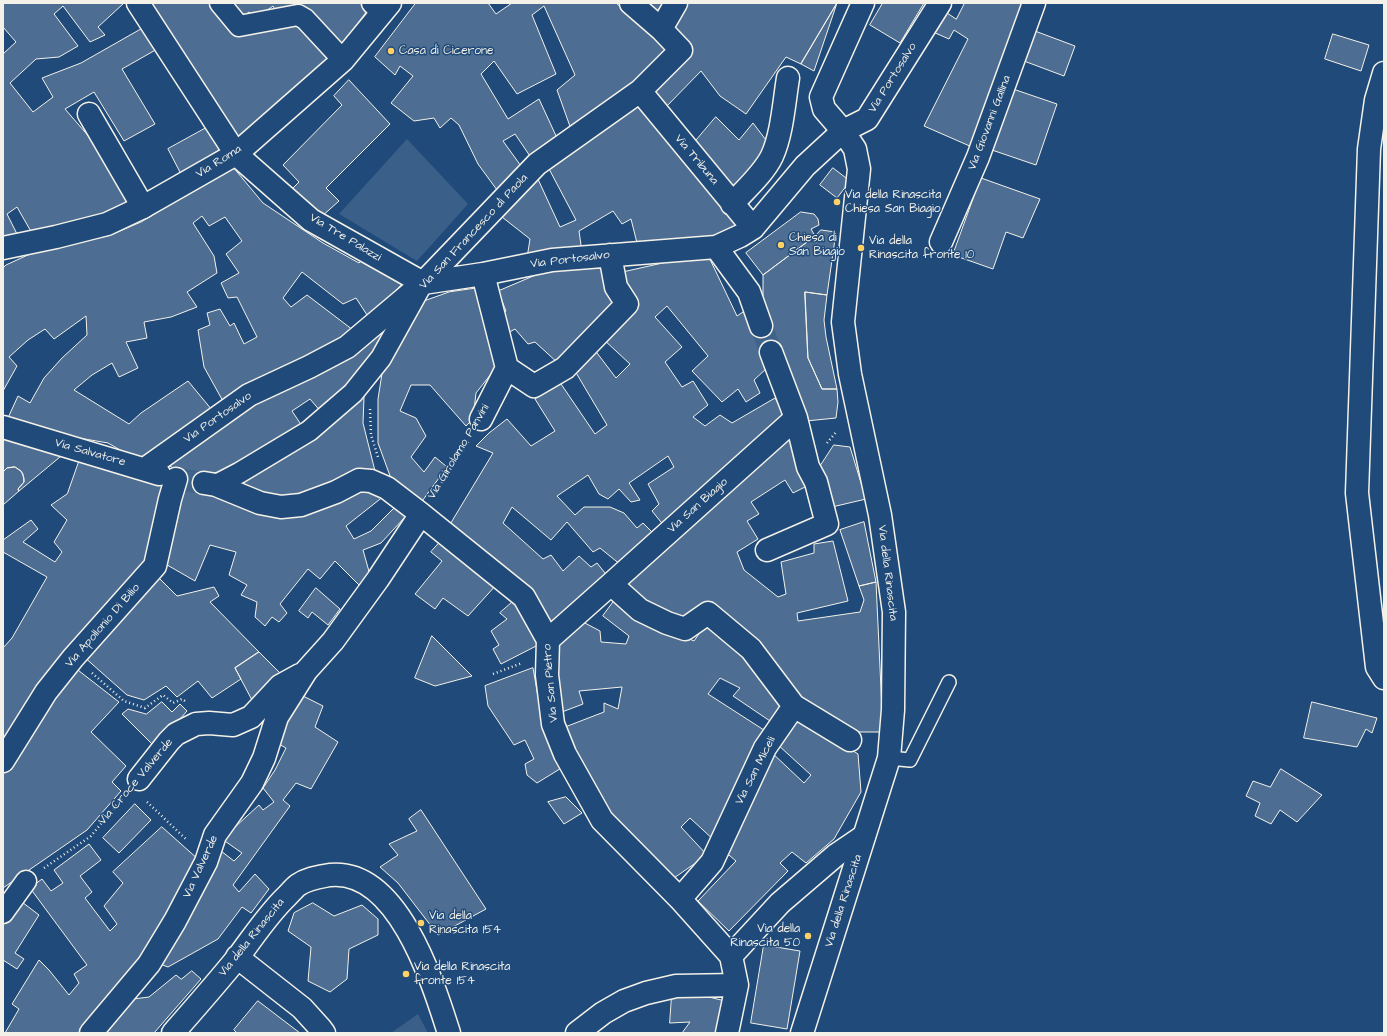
<!DOCTYPE html>
<html>
<head>
<meta charset="utf-8">
<style>
  body { margin:0 }
  #map { position:relative; width:1387px; height:1036px; overflow:hidden; background:#1f4a7a; font-family:"Architects Daughter",sans-serif }
  canvas { display:block }
  .frame { position:absolute; inset:0; border:4px solid #f4f1e8; pointer-events:none }
</style>
</head>
<body>
<div id="map">
<canvas width="1387" height="1036"></canvas>
<div class="frame"></div>
</div>
<script>
const c = document.querySelector('canvas').getContext('2d');
c.lineJoin = 'round';
function paint(path, color) { c.fillStyle = color; c.fill(path, 'evenodd'); }
function stroke(path, color, width, dash) { c.strokeStyle = color; c.lineWidth = width; c.lineCap = dash ? 'butt' : 'round'; c.setLineDash(dash || []); c.stroke(path); }
function label(font, color, halo, rows, align = 'center') {
  c.font = font + ' "Architects Daughter",sans-serif'; c.lineWidth = 3; c.setLineDash([]); c.textBaseline = 'middle'; c.strokeStyle = halo; c.fillStyle = color; for (const [text, x, y, turn = 0] of rows) {
    c.save(); c.translate(x, y); c.rotate((+turn || 0) * Math.PI / 180); c.textAlign = isNaN(turn) ? turn : align; if (halo) c.strokeText(text, 0, 0); c.fillText(text, 0, 0); c.restore();
  }
}
paint(new Path2D(`
  M407,139L468,204L417,261L339,214Z
  M418,1014L428,1033H391Z`), '#3a5f88');
const building = new Path2D(`
  M3,3H124L98,27L105,35L90,42L63,6L54,14L78,46L59,57L36,59L10,83L33,112L53,97L42,78L81,63L146,26L159,48L122,69L155,124L124,141L94,92L65,109L104,154L130,200L107,213L33,235L17,207L7,214L19,238L3,241V54L16,42L3,27Z
  M148,3H211L237,32L296,22L329,57L238,142Z
  M228,3H296L278,16L273,6L256,18L249,12L241,18Z
  M297,3H366L370,7L340,47Z
  M416,3H488L496,14L512,3H616L672,51L632,87L572,132L557,90L575,75L544,6L532,15L556,74L517,94L494,61L481,74L508,119L539,99L557,138L532,159L515,134L503,141L521,166L497,190L478,164L459,125L451,118L440,128L434,118L414,121L391,103L413,76L400,66L395,75L375,57Z
  M648,3H668L662,15Z
  M689,3H837L801,64L786,57L746,114L720,96L701,71L665,108L649,90L693,47L672,27Z
  M837,3L814,71L801,64Z
  M883,3H924L900,43L870,25Z
  M965,3H1023L972,147L924,126L968,39L954,30L949,39L933,32L944,11L956,19Z
  M1035,31L1075,46L1064,76L1024,61Z
  M1333,34L1369,45L1361,71L1325,59Z
  M349,80L390,124L326,188L339,201L321,217L293,188L299,182L283,165L342,105L334,96Z
  M1010,88L1057,104L1036,165L989,149Z
  M640,102L746,226L727,238L638,247L631,219L622,224L613,211L579,231L582,252L527,258L530,239L502,217L537,177L560,227L576,220L548,167Z
  M716,117L739,140L753,123L769,144L749,174L729,191L694,143Z
  M208,127L222,148L181,174L168,149Z
  M233,167L263,203L323,243L359,263L365,257L402,284L369,318L356,298L343,304L302,272L283,298L291,307L307,295L353,330L302,363L224,403L204,367L198,330L210,325L207,313L220,309L230,326L234,323L244,344L257,337L237,297L228,298L221,283L239,273L226,254L242,241L225,217L209,226L202,216L193,223L214,256L217,273L187,292L197,307L171,317L144,322L147,338L126,342L138,368L119,377L112,363L92,375L74,390L129,424L141,413L188,381L212,410L143,463L108,443L56,434L7,420L18,396L30,403L44,378L62,358L87,335L86,316L54,339L45,329L28,340L9,357L17,366L3,391V268L6,265L43,248L108,236L141,222Z
  M833,168L850,181L837,198L820,185Z
  M981,178L1040,199L1023,238L1006,232L993,269L953,255Z
  M801,212L814,214L818,219L819,225L811,229L815,236L763,275L746,253Z
  M821,230L836,232L827,295L805,292L808,358L822,389H837L838,402L836,418L806,421L767,368L754,380L760,393L746,402L738,389L722,402L692,371L708,356L667,306L655,317L682,347L665,362L682,387L693,381L708,405L693,417L705,426L720,415L732,423L775,398L785,416L665,527L652,511L659,504L648,484L674,467L668,456L629,483L640,500L631,502L619,489L608,499L599,494L588,475L557,496L575,515L584,507H610L624,513L637,528L643,523L653,533L621,565L600,548L593,552L567,522L551,540L512,507L503,523L543,559L551,555L563,571L579,556L591,567L597,563L609,578L553,628L449,526L493,453L476,446L489,433L507,419L531,446L555,431L535,399L559,381L595,434L607,425L575,371L594,349L616,378L630,364L602,338L635,307L618,273L707,253L737,316L746,310L763,304V275L815,236Z
  M607,261L619,300L559,364L535,342L528,344L515,329L506,334L501,315L506,311L498,291L559,265Z
  M479,288L495,369L476,393L473,419L466,426L430,385H411L400,411L416,418L426,436L411,457L424,472L435,457L447,467L420,504L393,484L378,443V399L383,367L421,302L449,292Z
  M805,292L827,295L824,320L826,337L837,389H822L808,358Z
  M386,321L393,327L380,350L322,413L310,399L292,411L302,426L233,469L205,475L299,512L362,486L384,496L346,526L354,539L371,531L395,507L405,517L381,543L363,550L370,575L359,585L335,561L320,579L308,569L280,604L287,613L279,622L272,617L265,626L255,617L257,602L241,595L247,585L229,575L236,552L210,545L195,581L162,562L184,474L166,464L252,403Z
  M358,396L364,397L363,423L375,471L287,502L245,486L238,479Z
  M790,434L807,486L793,493L785,480L751,502L759,514L747,521L758,539L737,552L744,570L778,597L786,594L781,562L814,553V544L833,541L848,601L797,613L798,621L860,612L864,600L859,586L876,582L883,732H852L782,684L769,660L713,603L684,622L639,601L622,582Z
  M3,435L66,452L19,491L18,489L24,482V478L21,471L15,467L7,468L4,471L3,469Z
  M834,445L850,447L866,499L832,507L819,468Z
  M80,459L169,483L146,559L70,645L3,746V648L12,638L47,577L3,552V540L31,520L38,529L23,542L55,562L62,552L54,542L67,520L51,505L67,494Z
  M15,467L21,471L23,474L24,482L18,489L19,491L3,505V469L4,471L7,468Z
  M864,522L876,582L859,586L840,530Z
  M442,540L497,584L468,616L443,598L435,609L415,594L442,561L431,552Z
  M157,576L177,596L214,587L219,596L210,602L259,652L235,668L241,679L212,698L198,681L177,697L166,686L144,700L127,695L83,656Z
  M316,588L340,609L328,625L312,612L308,618L299,611Z
  M617,597L635,615L694,641L707,622L748,652L786,704L773,723L733,696L740,688L720,678L708,694L767,732L716,842L690,818L681,827L707,855L674,878L610,817L574,756L565,727L604,712V703L618,709L622,687L579,691L583,704L562,712L553,645L583,622L600,631L601,642L626,644L629,636L603,616Z
  M516,599L542,643L501,664L493,649L499,645L491,631L507,619L500,613Z
  M432,636L472,676L435,686L415,678Z
  M259,652L280,673L253,702L235,668Z
  M74,667L119,702L91,732L126,766L112,782L121,791L87,830L3,888V772L51,695Z
  M533,668L544,730L563,767L537,783L527,775L525,764L534,759L525,740L514,745L488,706L485,686Z
  M299,694L323,706L315,727L338,742L311,789L296,783L283,800L290,806L233,885L239,892L255,874L269,889L251,913L242,907L218,939L168,967L160,964L221,851L234,861L242,853L222,839L259,805L263,810L274,802L263,788L275,770L286,748L277,743Z
  M162,702L172,712L180,704L187,711L155,747L122,714L128,709L146,714Z
  M1312,702L1377,718L1372,733L1366,729L1357,747L1304,738Z
  M795,713L858,754L861,792L834,839L806,863L792,852L780,863L788,871L729,931L698,901L736,861L723,850L770,751L804,783L811,775L777,744Z
  M1281,769L1322,795L1297,822L1280,810L1271,824L1255,816L1260,803L1246,796L1253,781L1270,787Z
  M566,797L582,813L564,824L548,802Z
  M135,804L151,820L119,853L103,838Z
  M421,810L486,909L438,935L398,883L380,867L398,855L389,844L417,831L409,819Z
  M162,827L199,860L145,951L81,1033H5L19,1009L12,1004L39,960L49,970L69,995L79,983L74,974L87,965L30,888L42,879L51,891L63,883L54,870L89,844L101,860L80,876L92,892L85,898L110,931L117,924L104,906L123,883L113,872Z
  M18,899L39,915L15,953L24,959L17,969L3,960V922Z
  M313,903L334,916L362,905L378,919V935L349,949L347,979L330,992L308,981L311,947L288,931L294,913Z
  M764,945L800,951L787,1029L751,1023Z
  M192,971L201,979L154,1033H99L133,999L149,997L176,975L181,979Z
  M672,995H701L725,1001L719,1033H682L690,1022L670,1023Z
  M258,1001L300,1033H237L234,1030Z`);
paint(building, '#4d6e92');
stroke(building, '#f4f1e8', 1);
stroke(new Path2D(`
  M761,326L771,352
  M183,480L204,483`), '#3f638a', 22, [22, 11]);
const service = new Path2D(`
  M889,758L910,760L949,682`);
const pedestrian = new Path2D(`
  M220,3L239,26L298,15L305,19L343,60
  M372,3L382,13
  M216,485L239,473L309,431L353,393L381,358L421,286
  M3,913L26,881`);
const minor = new Path2D(`
  M138,3L236,154L311,220L423,283L537,164L640,91L681,50L661,29L631,3
  M661,29L676,3
  M640,91L753,228
  M89,114L143,207
  M732,204C745,190 764,173 772,156C782,134 784,103 788,78
  M941,242L978,157L1034,3
  M716,247L749,292L761,326
  M507,368L534,386L565,368L627,304L616,287L610,255
  M481,419L507,368L483,274
  M3,427L159,474
  M145,469L249,395L309,367L347,347L423,283L483,274L552,260L716,247L740,236L753,228L805,166L843,131
  M204,483L216,485L260,503L281,507L301,505L336,492L359,480L371,481L387,488L421,514L524,597L548,640L547,675L553,724L565,754L602,820L680,899L731,956L737,985L727,1033
  M767,550L827,524L816,482L808,467L796,418
  M611,584L640,610L667,623L685,629L708,613L751,649L794,706L765,748L712,862L680,899
  M548,640L611,584L796,418L771,352
  M794,706L850,740
  M3,761L46,692L73,658L155,566L170,499L176,479
  M139,779L169,741L176,734L196,724L209,723L233,725L251,717L280,686L300,675
  M731,956L780,903L836,855L864,836
  M91,1033L149,964L175,921L206,862L215,835L252,783L264,758L277,717L306,671L333,641L378,579L421,514
  M577,1033L603,1013L624,1001L646,993L676,986L737,985`);
const tertiary = new Path2D(`
  M1384,73L1376,100L1369,149L1357,493L1377,667L1384,678
  M843,131L867,119L940,3
  M3,248L56,237L107,224L143,207L236,154L343,60L390,3
  M237,957L302,1008L321,1029L324,1033
  M173,1033C195,1008 217,983 238,957C254,936 268,914 287,896C291,892 294,888 298,885C308,878 319,877 330,875C398,868 433,983 449,1033
  M802,1033L889,758L893,710L894,612L880,515L850,374L843,322L859,169L855,149L843,131L824,109L821,97L863,3`);
stroke(service, '#f4f1e8', 16);
stroke(pedestrian, '#f4f1e8', 23);
stroke(minor, '#f4f1e8', 25);
stroke(tertiary, '#f4f1e8', 25);
stroke(new Path2D(`
  M370,409L371,435L378,457
  M827,443L837,431
  M435,493L469,440
  M92,673L124,701L145,708L163,695L173,703L182,699L185,701
  M493,674L522,663
  M147,802L187,840
  M44,868L91,836L123,797`), '#f4f1e8', 2.5, [1, 3]);
stroke(service, '#1f4a7a', 13);
stroke(pedestrian, '#1f4a7a', 20);
stroke(minor, '#1f4a7a', 22);
stroke(tertiary, '#1f4a7a', 22);
for (const [x, y, r, color] of [
  [391,51,4,"#ffd166"],
  [837,202,4,"#ffd166"],
  [781,245,4,"#ffd166"],
  [861,248,4,"#ffd166"],
  [421,923,4,"#ffd166"],
  [808,936,4,"#ffd166"],
  [406,974,4,"#ffd166"]
]) { const dot = new Path2D(); dot.arc(x, y, r, 0, 2 * Math.PI); c.fillStyle = color; c.fill(dot); stroke(dot, '#1f4a7a', 1.5); }
label('12px', '#f4f1e8', '#1f4a7a', [
  ["Casa di Cicerone",399,51],
  ["Via della Rinascita",845,195],
  ["Chiesa San Biagio",845,209],
  ["Chiesa di",789,238],
  ["San Biagio",789,252],
  ["Via della",869,241],
  ["Rinascita fronte 10",869,255],
  ["Via della",429,916],
  ["Rinascita 154",429,930],
  ["Via della",800,929,"right"],
  ["Rinascita 50",800,943,"right"],
  ["Via della Rinascita",414,967],
  ["fronte 154",414,981]
], 'left');
label('12px', '#f4f1e8', '#1f4a7a', [
  ["Via Portosalvo",893,78,-58],
  ["Via Giovanni Gallina",990,123,-69],
  ["Via Tribuna",696,160,50],
  ["Via Roma",219,162,-32],
  ["Via San Francesco di Paola",474,232,-47],
  ["Via Tre Palazzi",345,238,31],
  ["Via Portosalvo",570,260,-7],
  ["Via Portosalvo",218,418,-35],
  ["Via Girolamo Panvini",459,452,-59],
  ["Via Salvatore",90,453,16],
  ["Via San Biagio",698,506,-42],
  ["Via della Rinascita",887,573,83],
  ["Via Apollonio Di Bilio",103,626,-49],
  ["Via San Pietro",551,683,-95],
  ["Via San Miceli",756,771,-63],
  ["Via Croce Valverde",136,782,-50],
  ["Via Valverde",201,867,-65],
  ["Via della Rinascita",844,901,-72],
  ["Via della Rinascita",252,938,-51]
]);
</script>
</body>
</html>
